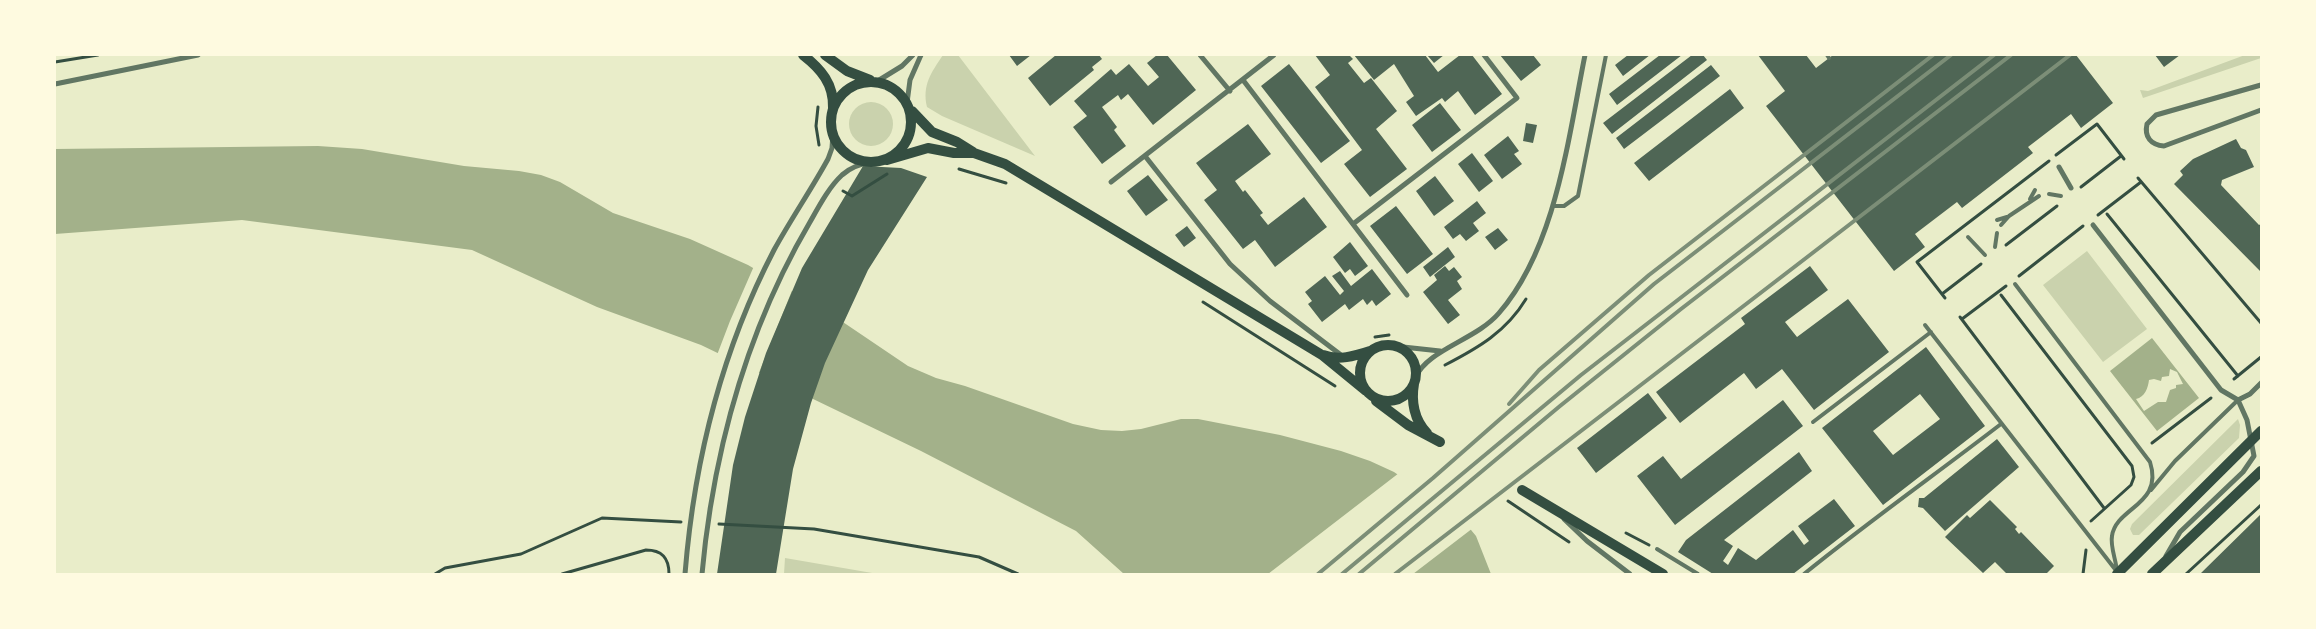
<!DOCTYPE html>
<html>
<head>
<meta charset="utf-8">
<style>
  body { margin:0 }
  #map { position:relative; width:2316px; height:629px; overflow:hidden; background:#e9edc9; font-family:Lato,sans-serif }
  canvas { display:block }
  .frame { position:absolute; inset:0; border:56px solid #fefae0; pointer-events:none }
</style>
</head>
<body>
<div id="map">
<canvas width="2316" height="629"></canvas>
<div class="frame"></div>
</div>
<script>
const c = document.querySelector('canvas').getContext('2d');
c.lineJoin = 'round';
function paint(path, color) { c.fillStyle = color; c.fill(path, 'evenodd'); }
function stroke(path, color, width, dash) { c.strokeStyle = color; c.lineWidth = width; c.lineCap = dash ? 'butt' : 'round'; c.setLineDash(dash || []); c.stroke(path); }
paint(new Path2D(`
  M943,55H958L1035,156L942,116L927,107C922,85 931,73 943,55Z
  M2245,55H2261V58L2143,98L2140,90L2148,91Z
  M849 124a22 22 0 1 1 44 0a22 22 0 1 1-44 0Z
  M2087,251L2147,329L2103,362L2043,285Z
  M2238,419L2240,425L2239,438L2139,535H2133L2130,529L2132,524Z
  M785,558L878,574H784Z`), '#cad2ad');
paint(new Path2D(`
  M318,146L362,149L464,166L519,171L541,175L560,182L613,213L690,239L748,265L831,314L908,366L936,378L965,386L1073,424L1101,430L1122,431L1141,429L1181,419H1198L1280,435L1341,451L1370,461L1394,472L1462,519L1476,536L1491,574H1124L1076,531L921,451L701,345L597,307L472,250L242,220L55,234V149Z
  M2152,338L2199,398L2157,431L2110,371ZM2170,369L2177,372L2183,384L2176,385V388L2170,390L2166,402H2158L2144,411L2136,399C2145,397 2148,388 2149,380L2154,379L2161,381L2162,377L2169,376Z`), '#a3b18a');
paint(new Path2D(`
  M754,266L793,288L758,375L717,355L730,321Z
  M1399,473L1446,504L1464,517L1473,528L1413,574H1268Z`), '#e9edc9');
paint(new Path2D(`
  M1009,55H1031L1017,66Z
  M1056,55H1099L1102,59L1092,67L1094,70L1050,106L1028,78Z
  M1157,55H1167L1196,90L1153,125L1128,94L1121,100L1118,95L1102,107L1117,127L1114,130L1126,146L1102,164L1073,127L1087,116L1074,101L1111,69L1116,75L1129,64L1148,86L1159,77L1147,63Z
  M1315,55H1349L1353,59L1348,63L1364,83L1371,78L1397,111L1376,129L1407,169L1370,197L1344,164L1362,150L1315,87L1330,75Z
  M1354,55H1425L1438,72L1460,55H1472L1502,94L1475,115L1458,91L1445,102L1442,98L1416,116L1406,102L1414,96L1394,64L1374,80Z
  M1427,55H1444L1434,63Z
  M1500,55H1533L1541,65L1521,81Z
  M1628,55H1650L1623,76L1615,65Z
  M1660,55H1682L1617,105L1609,94Z
  M1692,55H1703L1707,60L1612,134L1603,123Z
  M1758,55H1806L1816,68L1833,55H2076L2113,103L2081,128L2071,114L2028,147L2033,153L1962,208L1957,202L1915,234L1925,247L1894,271L1766,106L1785,91Z
  M2155,55H2180L2164,67Z
  M1289,64L1350,141L1321,163L1261,86Z
  M1711,65L1720,76L1624,149L1616,138Z
  M1730,89L1744,108L1649,181L1634,163Z
  M1440,103L1461,130L1432,152L1412,125Z
  M1526,123L1537,125L1533,143L1523,141Z
  M1248,124L1271,154L1235,181L1243,192L1245,190L1263,213L1260,215L1268,225L1304,197L1327,227L1275,267L1255,240L1243,249L1204,200L1217,190L1196,163Z
  M1508,136L1519,151L1514,154L1522,164L1502,179L1484,155Z
  M2236,139L2241,148L2246,150L2254,167L2222,180L2221,185L2259,225L2261,224V272L2174,184L2183,175L2180,171L2193,159Z
  M1472,153L1493,181L1479,192L1458,164Z
  M863,166L901,168L927,177L868,270L825,363L811,403L793,469L776,574H717L733,465L745,417L766,353L802,268Z
  M1148,175L1168,200L1146,216L1127,191Z
  M1435,176L1454,201L1434,216L1416,191Z
  M1477,201L1486,213L1473,223L1479,231L1466,241L1460,234L1453,239L1444,227Z
  M1396,206L1433,254L1407,274L1370,226Z
  M1187,226L1196,238L1184,247L1175,235Z
  M1498,228L1508,240L1495,250L1485,237Z
  M1350,242L1368,266L1355,276L1350,269L1345,273L1333,257Z
  M1448,247L1455,257L1430,277L1423,267Z
  M1445,266L1449,271L1454,267L1462,277L1457,281L1462,289L1448,300L1460,315L1448,324L1423,292L1437,280L1434,275Z
  M1810,266L1828,290L1785,322L1797,337L1848,299L1889,352L1814,410L1782,369L1756,389L1744,373L1680,423L1656,392L1745,324L1741,318Z
  M1372,269L1391,294L1376,306L1372,300L1367,305L1363,299L1349,310L1345,304L1322,322L1308,304L1312,301L1305,292L1325,276L1340,295L1344,291L1332,276L1340,271L1351,286Z
  M1926,347L1985,426L1883,505L1822,428ZM1920,394L1940,419L1893,455L1873,431Z
  M1648,393L1667,418L1596,473L1577,448Z
  M1783,400L1803,426L1675,525L1637,476L1663,456L1681,479Z
  M1997,439L2019,467L1945,531L1923,508L1918,507L1919,498H1924Z
  M1799,452L1812,471L1724,540L1733,546L1723,561L1728,565L1738,548L1756,560L1793,530L1804,545L1809,541L1798,526L1834,499L1855,526L1793,574H1713L1678,552L1686,540Z
  M1990,500L2017,527L2015,529L2019,534L2021,532L2054,566L2046,574H2007L1995,562L1983,573L1945,537L1967,515L1970,518Z
  M2261,514L2260,574H2200Z`), '#4f6655');
stroke(new Path2D(`
  M55,62L98,55
  M818,107L816,126L819,145
  M2056,155L2097,124L2124,159
  M959,169L1006,183
  M2138,178L2261,323
  M2081,187L2121,156
  M843,191L852,196L887,174
  M2107,214L2238,376
  M2098,215L2141,182
  M2006,245L2057,206
  M2019,276L2083,226
  M1942,294L1981,264
  M2001,295L2132,466L2134,477L2131,485L2091,521
  M1945,298L1917,262L2049,161
  M1203,302L1335,386
  M1960,317L2104,508
  M1962,319L2006,286
  M1375,337L1389,335
  M1445,365C1478,348 1506,332 1526,299
  M2234,379L2261,357
  M2152,443L2211,398
  M1508,501L1569,542
  M719,524L814,529L979,557L1018,574
  M1626,533L1649,545
  M435,574L445,568L521,554L602,518L681,522
  M562,574L646,550C662,550 669,558 669,574
  M2083,574L2086,550
  M2186,574L2261,505`), '#344e41', 3);
stroke(new Path2D(`
  M1827,55L1829,58
  M2049,194L2061,196
  M2030,199L2035,190
  M1553,206H1564L1578,196L1606,55
  M1997,220L2007,217
  M2001,225L2009,216L2039,196
  M1968,237L1985,255
  M1995,247L1997,233
  M2015,284L2150,462C2164,505 2116,507 2112,536C2110,546 2116,560 2117,571
  M1925,325L2118,573
  M1813,422L1931,332
  M2151,490L2175,461L2238,400
  M1657,549L1698,574
  M1804,574C1868,522 1936,474 2001,424`), '#617663', 4);
stroke(new Path2D(`
  M1200,55L1230,91
  M1243,80L1407,295
  M876,82L902,66L913,55
  M55,84L198,55
  M2261,85L2156,115L2147,124C2144,137 2151,145 2164,146L2261,110
  M907,103L910,80L921,55
  M1145,156L1230,264L1270,301L1341,355
  M2059,167L2071,188
  M1111,182L1274,55
  M1353,224L1517,98L1484,55
  M2093,225L2221,390L2238,400L2247,420L2254,456L2243,472L2180,532L2166,556
  M1394,346L1440,351
  M1415,378C1428,349 1476,340 1499,313C1556,247 1568,139 1585,55
  M2238,400L2250,394L2261,383
  M1564,519L1587,541L1630,574
  M685,574C694,462 722,350 774,250C791,219 811,190 828,159L832,148L833,134
  M702,574C706,530 713,486 723,443C741,366 770,290 810,222C819,206 829,187 842,175C850,168 859,164 869,163`), '#617663', 5);
stroke(new Path2D(`
  M803,55C821,69 834,84 833,108
  M825,55L847,71L870,80
  M831 122a40 40 0 1 1 80 0a40 40 0 1 1-80 0Z
  M912,111L932,132L957,142L973,152
  M887,160L928,148L954,153H974L1005,164L1322,355L1366,391
  M1360 373a28 28 0 1 1 56 0a28 28 0 1 1-56 0Z
  M1323,355C1338,361 1355,356 1370,351
  M1414,384C1411,401 1414,420 1427,433
  M1376,401L1408,425L1440,442
  M1522,490L1663,574
  M2117,574L2261,431
  M2152,574L2261,471`), '#344e41', 10);
stroke(new Path2D(`
  M1509,404L1539,370L1649,275L1933,55
  M1318,574L1433,478L1654,284L1951,55
  M1342,574L1581,375L1994,55
  M1359,574L1560,406L1681,309L2011,55
  M1395,574L2070,55`), '#7c8e77', 4);
</script>
</body>
</html>
